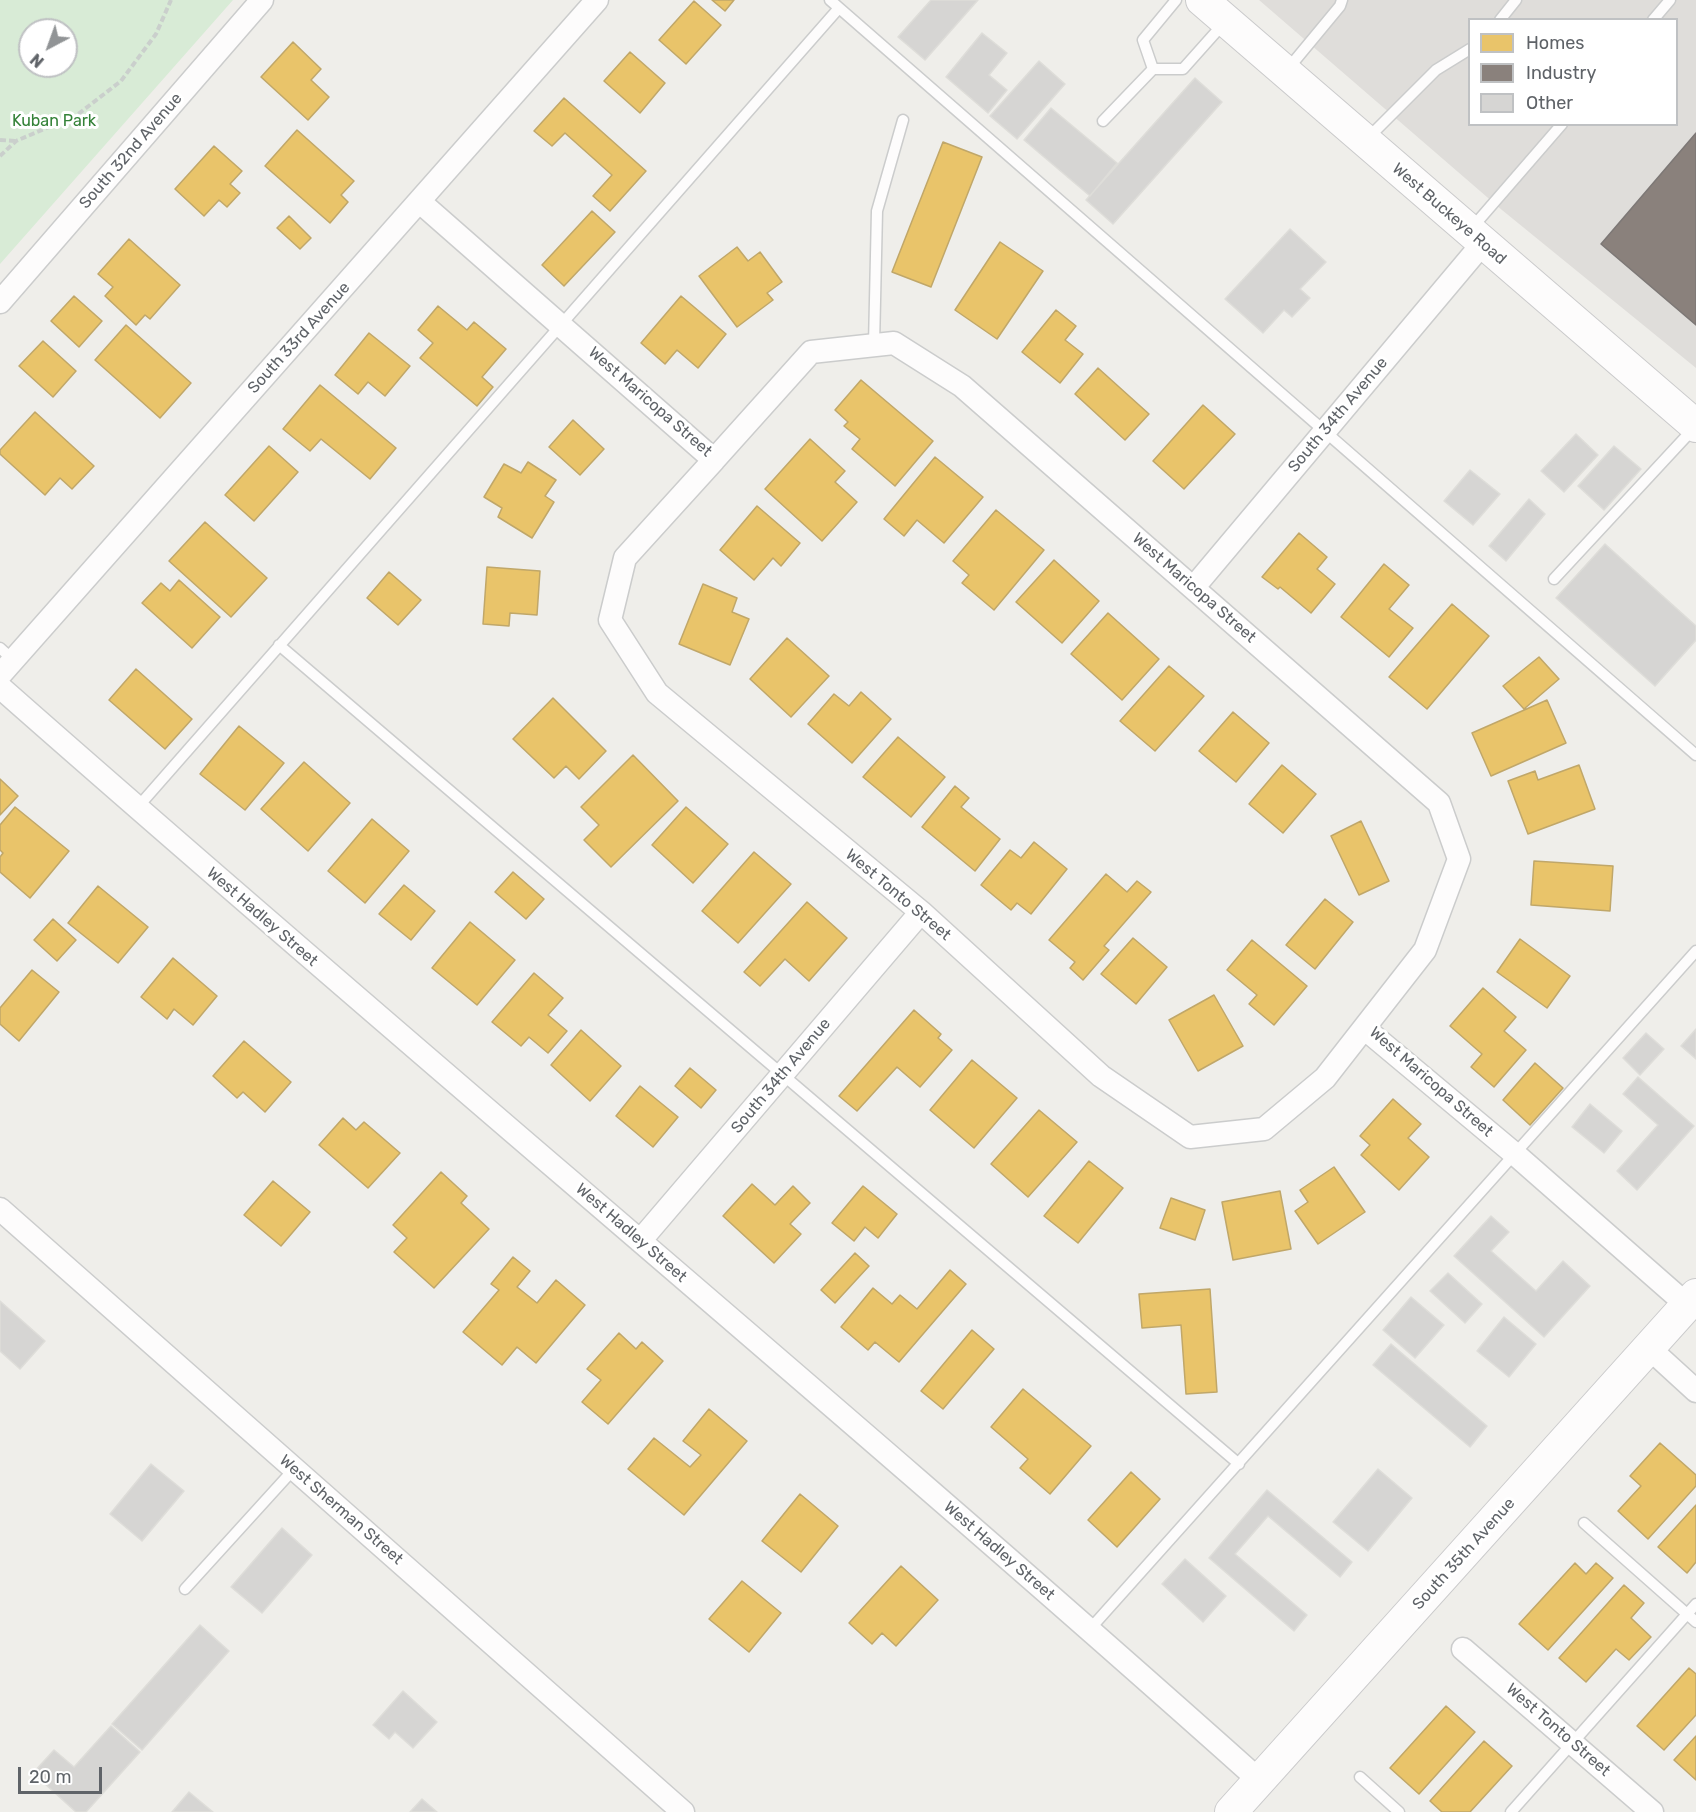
<!DOCTYPE html>
<html>
<head>
<meta charset="utf-8">
<style>
  body { margin:0 }
  #map { position:relative; width:1696px; height:1812px; overflow:hidden; background:#efeeea; font-family:Rubik,sans-serif }
  canvas { display:block }
  .legend { position:absolute; left:1468px; top:18px; width:210px; height:108px; box-sizing:border-box; background:#fff; border:2px solid #bfc1c3; margin:0; padding:8px 10px; list-style:none; font-size:18px; color:#5f6368 }
  .legend li { display:flex; align-items:center; gap:12px; height:30px }
  .legend b { width:30px; border:2px solid #bfc1c3 }
  .north { position:absolute; left:18px; top:18px; width:60px; height:60px; box-sizing:border-box; background:#fff; border:2px solid #bfc1c3; border-radius:50%; rotate:221deg; font-size:16px; font-weight:700; line-height:24px; text-align:center; color:#5f6368 }
  .north::after { content:''; display:block; margin:auto; width:21px; height:27px; background:#919496; clip-path:polygon(50% 0,100% 100%,50% 72%,0 100%) }
  .scale { position:absolute; left:18px; top:1767px; width:84px; height:27px; box-sizing:border-box; border:3px solid #5f6368; border-top:0; padding-left:8px; font-size:18px; line-height:21px; white-space:nowrap; color:#5f6368; -webkit-text-stroke:4px #fff; paint-order:stroke }
</style>
</head>
<body>
<div id="map">
<canvas width="1696" height="1812"></canvas>
<ul class="legend">
<li><b style="height:16px;background:#e9c46a"></b>Homes</li>
<li><b style="height:16px;background:#8a817c"></b>Industry</li>
<li><b style="height:16px;background:#d6d5d3"></b>Other</li>
</ul>
<div class="north">N</div>
<div class="scale">20 m</div>
</div>
<script>
const c = document.querySelector('canvas').getContext('2d');
c.lineJoin = 'round';
function paint(path, color) { c.fillStyle = color; c.fill(path, 'evenodd'); }
function stroke(path, color, width, dash) { c.strokeStyle = color; c.lineWidth = width; c.lineCap = dash ? 'butt' : 'round'; c.setLineDash(dash || []); c.stroke(path); }
function label(font, color, halo, rows, align = 'center') {
  c.font = font + ' Rubik,sans-serif'; c.lineWidth = 6; c.setLineDash([]); c.textBaseline = 'middle'; c.strokeStyle = halo; c.fillStyle = color; for (const [text, x, y, turn = 0] of rows) {
    c.save(); c.translate(x, y); c.rotate((+turn || 0) * Math.PI / 180); c.textAlign = isNaN(turn) ? turn : align; if (halo) c.strokeText(text, 0, 0); c.fillText(text, 0, 0); c.restore();
  }
}
paint(new Path2D(`
  M1259,0H1696V368L1502,210ZM1470,20H1676V124H1470Z`), '#dfddda');
paint(new Path2D(`
  M0,0H233L0,264ZM30,30H66V66H30Z`), '#d8ebd6');
const homes = new Path2D(`
  M712,0H734L725,11Z
  M694,1L721,25L686,64L659,40Z
  M293,42L321,69L311,80L329,97L308,120L261,77Z
  M630,52L665,83L640,113L604,81Z
  M564,98L646,171L610,211L593,196L612,175L565,133L552,146L534,131Z
  M297,130L354,181L341,195L348,202L330,223L265,166Z
  M943,142L982,157L931,287L892,272Z
  M214,146L242,171L230,184L240,193L227,207L219,200L204,216L175,189Z
  M592,211L615,232L564,286L542,265Z
  M289,216L311,238L300,249L277,228Z
  M129,239L180,285L150,319L145,315L136,325L105,296L113,287L98,274Z
  M1000,242L1043,271L997,339L955,310Z
  M737,247L748,261L760,252L782,282L767,293L773,300L737,327L699,276Z
  M74,296L102,321L79,347L51,321Z
  M681,296L726,334L698,368L677,350L665,364L641,343Z
  M438,306L467,330L474,322L506,349L482,377L493,387L477,406L420,358L433,343L418,330Z
  M1056,310L1076,326L1065,340L1083,354L1060,383L1022,352Z
  M126,325L191,383L160,418L95,360Z
  M369,333L410,366L385,396L368,382L358,394L335,375Z
  M43,341L76,371L53,397L19,366Z
  M1098,368L1149,414L1125,440L1075,394Z
  M861,380L933,441L895,486L852,449L860,439L844,426L848,422L835,410Z
  M320,385L396,448L370,479L321,439L310,451L283,429Z
  M1203,405L1235,434L1184,489L1153,461Z
  M35,412L94,466L72,489L60,478L45,495L0,454V450Z
  M573,420L604,449L580,475L549,447Z
  M810,439L845,471L835,482L857,502L822,541L765,489Z
  M269,446L298,472L254,521L225,495Z
  M935,457L983,497L944,543L917,520L904,536L884,519Z
  M528,462L556,480L545,496L554,502L532,538L498,517L502,508L484,497L504,464L521,473Z
  M757,506L800,543L781,566L773,558L754,580L720,550Z
  M996,510L1044,550L994,610L962,583L969,575L953,561Z
  M205,522L267,578L231,617L169,561Z
  M1299,533L1327,557L1317,569L1335,584L1311,613L1280,587L1278,589L1262,577Z
  M1054,560L1099,601L1062,643L1016,602Z
  M1384,564L1409,585L1389,609L1413,628L1389,657L1341,617Z
  M487,567L540,571L537,615L510,613L509,626L483,624Z
  M389,572L421,600L398,625L367,598Z
  M179,580L220,617L192,648L142,603L161,583L170,591Z
  M703,584L737,598L732,612L749,619L730,665L679,644Z
  M1452,604L1489,636L1427,709L1389,677Z
  M1108,613L1159,659L1122,700L1071,654Z
  M787,638L829,676L791,717L750,679Z
  M1539,657L1559,679L1524,709L1503,686Z
  M1169,666L1204,696L1155,751L1120,721Z
  M136,669L192,719L165,749L109,700Z
  M861,692L891,719L852,763L808,724L834,694L849,706Z
  M553,698L606,751L579,779L566,766L554,778L513,739Z
  M1547,700L1566,743L1491,776L1472,733Z
  M1233,712L1269,743L1236,782L1199,751Z
  M239,726L284,763L245,810L200,774Z
  M898,737L945,777L911,817L863,777Z
  M633,755L678,801L611,867L584,840L599,825L581,807Z
  M304,762L350,803L308,851L261,809Z
  M1282,765L1316,794L1283,833L1249,804Z
  M1579,765L1595,809L1528,834L1508,781L1535,771L1538,780Z
  M0,779L18,796L0,815Z
  M955,786L969,798L961,807L1000,839L975,871L922,827Z
  M15,807L69,851L30,898L0,872V857L3,853L0,850V825Z
  M686,807L728,844L693,883L652,845Z
  M372,819L409,851L365,903L328,871Z
  M1361,821L1389,881L1359,895L1331,836Z
  M1034,842L1067,869L1031,914L1017,903L1011,910L981,885L1010,850L1021,858Z
  M754,852L791,884L738,943L702,911Z
  M1534,861L1613,866L1610,911L1531,905Z
  M513,872L544,899L526,919L495,892Z
  M1106,874L1127,892L1137,881L1151,892L1104,946L1109,950L1083,980L1070,968L1075,962L1049,940Z
  M404,885L435,911L411,940L379,914Z
  M98,886L148,927L118,963L68,923Z
  M1325,899L1353,922L1315,969L1286,945Z
  M807,902L847,938L809,981L785,959L760,986L744,972Z
  M53,919L76,940L57,961L34,940Z
  M470,922L515,960L477,1005L432,968Z
  M1133,938L1167,967L1136,1004L1101,974Z
  M1520,939L1570,976L1547,1008L1497,972Z
  M1252,940L1307,986L1274,1025L1249,1004L1257,995L1227,970Z
  M173,958L217,996L193,1025L174,1009L167,1019L141,997Z
  M32,970L59,992L19,1041L0,1024V1008Z
  M534,973L563,998L548,1015L567,1031L548,1053L529,1037L521,1046L492,1022Z
  M1483,988L1516,1017L1504,1031L1526,1050L1494,1087L1471,1067L1482,1054L1450,1026Z
  M1214,995L1243,1046L1198,1071L1169,1020Z
  M914,1010L941,1034L938,1038L952,1050L920,1087L897,1067L857,1111L839,1096Z
  M581,1030L621,1066L590,1101L551,1065Z
  M244,1041L291,1082L265,1112L243,1092L237,1098L213,1076Z
  M972,1060L1017,1098L974,1148L930,1110Z
  M1535,1063L1563,1088L1530,1125L1503,1100Z
  M690,1068L716,1090L701,1108L675,1086Z
  M640,1086L678,1117L653,1147L616,1116Z
  M1393,1099L1421,1124L1408,1138L1429,1157L1399,1190L1361,1155L1370,1145L1360,1136Z
  M1039,1110L1077,1142L1028,1197L991,1164Z
  M343,1118L356,1130L364,1122L400,1153L368,1188L319,1145Z
  M1089,1161L1123,1188L1078,1243L1044,1216Z
  M1334,1167L1365,1212L1318,1244L1295,1211L1308,1202L1300,1190Z
  M441,1172L467,1196L461,1203L489,1229L434,1288L394,1252L407,1238L393,1225Z
  M273,1181L310,1212L281,1246L244,1215Z
  M752,1184L775,1205L793,1186L810,1203L790,1224L801,1234L774,1263L723,1216Z
  M863,1186L897,1214L878,1238L865,1227L854,1241L832,1223Z
  M1280,1191L1291,1249L1233,1260L1222,1202Z
  M1171,1198L1205,1210L1195,1240L1160,1228Z
  M855,1253L869,1266L835,1303L821,1290Z
  M513,1257L530,1271L517,1287L537,1303L556,1280L585,1305L536,1363L517,1347L502,1365L463,1332L499,1290L491,1284Z
  M950,1270L966,1284L899,1362L875,1342L868,1350L841,1327L873,1288L892,1304L900,1295L917,1309Z
  M1210,1289L1217,1392L1186,1394L1181,1325L1142,1328L1139,1294Z
  M972,1330L994,1349L943,1409L921,1391Z
  M619,1333L636,1349L642,1342L663,1361L608,1424L582,1402L601,1380L587,1369Z
  M1023,1389L1091,1446L1050,1494L1020,1468L1028,1459L991,1427Z
  M709,1409L747,1441L684,1515L628,1469L654,1438L690,1467L701,1455L683,1441Z
  M1660,1443L1696,1475V1486L1648,1539L1618,1511L1641,1486L1630,1476Z
  M1131,1472L1160,1499L1117,1547L1088,1520Z
  M800,1494L838,1526L801,1572L762,1541Z
  M1696,1505V1562L1687,1573L1658,1547Z
  M1575,1563L1586,1574L1596,1563L1613,1578L1548,1650L1519,1624Z
  M901,1566L938,1600L896,1646L882,1633L872,1644L849,1623Z
  M742,1581L781,1613L749,1652L709,1619Z
  M1624,1585L1644,1603L1631,1618L1651,1637L1629,1660L1616,1649L1586,1682L1559,1658Z
  M1689,1668L1696,1674V1715L1664,1750L1637,1726Z
  M1446,1706L1475,1732L1419,1794L1390,1768Z
  M1696,1736V1780L1674,1760Z
  M1484,1741L1512,1766L1470,1812H1442L1430,1801Z`);
paint(homes, '#e9c46a');
stroke(homes, '#c0a769', 1.5);
const industry = new Path2D(`
  M1696,133V325L1601,244Z`);
paint(industry, '#8a817c');
stroke(industry, '#7d7876', 1.5);
const building = new Path2D(`
  M931,0H978L925,60L898,37Z
  M982,33L1007,53L989,75L1007,90L988,113L946,77Z
  M1039,61L1065,84L1017,139L990,116Z
  M1195,78L1222,102L1113,224L1086,200Z
  M1051,108L1117,163L1090,196L1024,140Z
  M1290,229L1326,262L1300,289L1310,298L1292,317L1284,310L1263,333L1225,299Z
  M1576,434L1598,455L1564,492L1541,471Z
  M1614,446L1641,469L1604,510L1578,486Z
  M1470,470L1500,494L1473,525L1444,501Z
  M1529,499L1545,514L1506,561L1489,546Z
  M1605,544L1696,626V640L1655,686L1556,598Z
  M1696,1029V1059L1681,1046Z
  M1646,1033L1664,1049L1640,1075L1623,1058Z
  M1638,1077L1694,1126L1637,1190L1617,1171L1658,1125L1623,1094Z
  M1590,1104L1622,1131L1604,1153L1572,1127Z
  M1491,1216L1509,1232L1491,1251L1536,1291L1563,1261L1590,1286L1544,1337L1454,1256Z
  M1448,1273L1482,1304L1465,1323L1430,1291Z
  M1411,1297L1444,1325L1415,1358L1383,1330Z
  M0,1301L45,1341L20,1369L0,1351Z
  M1504,1317L1536,1344L1509,1377L1477,1351Z
  M1391,1344L1487,1426L1470,1447L1373,1365Z
  M151,1464L184,1491L142,1541L110,1514Z
  M1378,1469L1412,1498L1368,1551L1333,1522Z
  M1267,1490L1352,1562L1340,1577L1268,1516L1235,1554L1307,1615L1294,1631L1209,1558Z
  M282,1528L312,1555L262,1613L231,1587Z
  M1185,1559L1226,1596L1203,1622L1162,1584Z
  M200,1625L229,1651L142,1750L112,1724Z
  M403,1691L437,1722L413,1748L395,1732L389,1739L373,1725Z
  M111,1726L140,1752L86,1812H76L33,1773L54,1750L74,1767Z
  M189,1792L213,1812H172Z
  M422,1799L437,1812H410Z`);
paint(building, '#d6d5d3');
stroke(building, '#deddd9', 1.5);
const lane = new Path2D(`
  M830,0L1696,755
  M1176,0L1143,40L1153,69H1183L1224,23
  M1500,20L1516,0
  M1653,20L1670,0
  M1287,70L1340,6L1342,0
  M1103,121L1153,69
  M1367,139L1436,70L1470,49
  M1471,229L1562,124
  M874,345L877,211L903,120
  M1554,579L1695,427
  M279,645L1239,1464
  M0,648L13,660
  M137,808L839,8
  M1584,1523L1696,1622
  M185,1589L294,1469
  M1090,1629L1696,951
  M1360,1777L1399,1812
  M1511,1812L1696,1604`);
const street = new Path2D(`
  M420,202L714,460L811,352L894,343L962,386L1439,803L1459,859L1425,950L1325,1078L1264,1129L1190,1137L1101,1076L921,912L657,693L610,620L625,558L714,460
  M0,302L262,0
  M1194,587L1483,243
  M0,675L597,0
  M0,687C417,1055 845,1410 1260,1781
  M1364,1028L1516,1155L1687,1305
  M0,1209L683,1812
  M640,1241L921,912
  M1649,1348L1696,1391
  M1463,1649L1652,1812`);
const secondary = new Path2D(`
  M1202,0L1696,426
  M1231,1812L1696,1295`);
stroke(lane, '#cbcccc', 13);
stroke(street, '#cbcccc', 25);
stroke(secondary, '#cacacb', 34);
stroke(new Path2D(`
  M0,140L16,141
  M0,156L16,141L77,115L121,81L156,34L171,0`), '#cacfcc', 4, [6, 3]);
stroke(lane, '#fdfcfc', 10);
stroke(street, '#fdfcfc', 22);
stroke(secondary, '#fdfcfc', 32);
label('16px', '#348238', '#fff', [
  ["Kuban Park",54,121]
]);
label('16px', '#5f6368', '#fff', [
  ["South 32nd Avenue",131,151,-49],
  ["West Buckeye Road",1449,214,41],
  ["South 33rd Avenue",299,338,-48],
  ["West Maricopa Street",650,402,41],
  ["South 34th Avenue",1338,415,-50],
  ["West Maricopa Street",1194,588,41],
  ["West Tonto Street",898,895,40],
  ["West Hadley Street",262,917,41],
  ["South 34th Avenue",781,1076,-50],
  ["West Maricopa Street",1431,1082,41],
  ["West Hadley Street",631,1233,41],
  ["West Sherman Street",341,1510,41],
  ["West Hadley Street",999,1551,41],
  ["South 35th Avenue",1464,1554,-48],
  ["West Tonto Street",1558,1730,41]
]);
</script>
</body>
</html>
